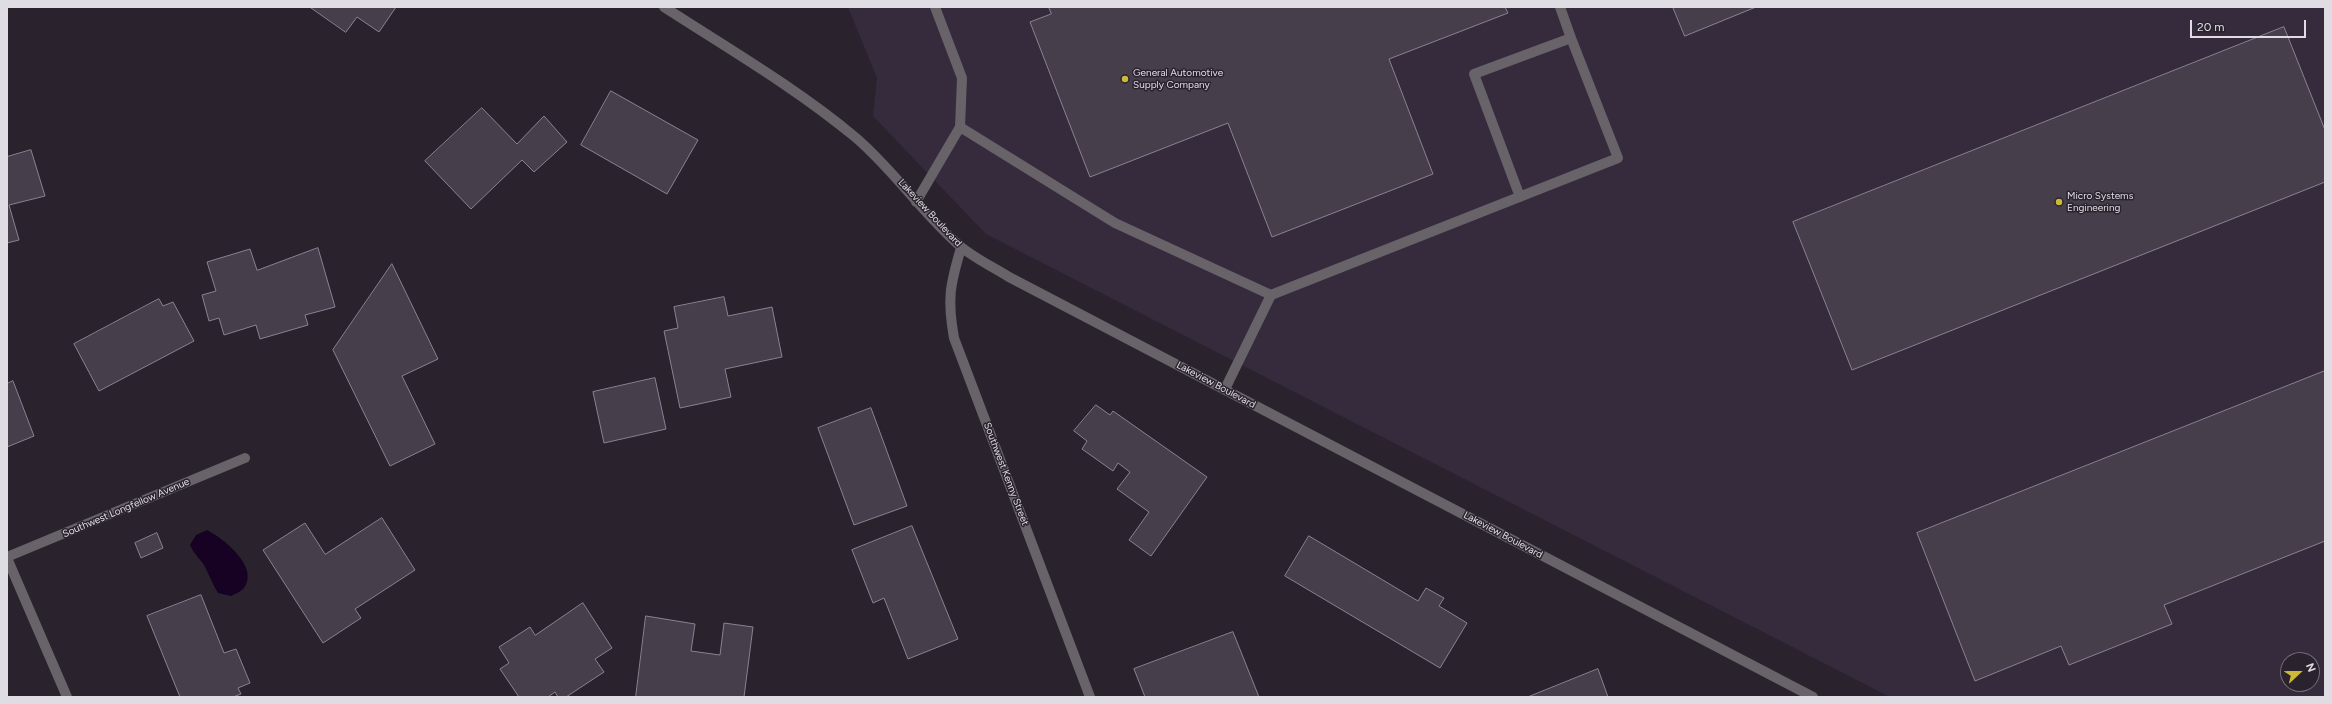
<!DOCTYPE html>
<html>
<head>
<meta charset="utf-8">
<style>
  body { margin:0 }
  #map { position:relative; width:2332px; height:704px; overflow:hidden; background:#2a232e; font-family:Figtree,sans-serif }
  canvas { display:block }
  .frame { position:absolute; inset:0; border:8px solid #e0dce3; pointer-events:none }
  .north { position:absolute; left:2280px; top:652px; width:40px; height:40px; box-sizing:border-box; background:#2a232e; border:1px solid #736d76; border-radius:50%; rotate:68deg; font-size:11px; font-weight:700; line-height:16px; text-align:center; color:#e0dce3 }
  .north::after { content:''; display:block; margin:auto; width:14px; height:18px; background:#ccb938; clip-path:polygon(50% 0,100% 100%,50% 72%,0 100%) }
  .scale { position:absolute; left:2190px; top:20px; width:116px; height:18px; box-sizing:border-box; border:2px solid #e0dce3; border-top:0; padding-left:5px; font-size:12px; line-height:14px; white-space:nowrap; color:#e0dce3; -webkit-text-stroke:3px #2a232e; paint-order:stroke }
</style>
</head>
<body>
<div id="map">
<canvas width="2332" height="704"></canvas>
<div class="frame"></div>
<div class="north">N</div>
<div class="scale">20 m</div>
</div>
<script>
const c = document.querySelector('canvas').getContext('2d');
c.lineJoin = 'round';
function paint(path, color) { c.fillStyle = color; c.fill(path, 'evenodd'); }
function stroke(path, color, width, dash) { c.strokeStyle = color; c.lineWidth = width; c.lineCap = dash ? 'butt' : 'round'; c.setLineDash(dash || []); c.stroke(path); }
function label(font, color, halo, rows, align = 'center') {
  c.font = font + ' Figtree,sans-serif'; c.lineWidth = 3; c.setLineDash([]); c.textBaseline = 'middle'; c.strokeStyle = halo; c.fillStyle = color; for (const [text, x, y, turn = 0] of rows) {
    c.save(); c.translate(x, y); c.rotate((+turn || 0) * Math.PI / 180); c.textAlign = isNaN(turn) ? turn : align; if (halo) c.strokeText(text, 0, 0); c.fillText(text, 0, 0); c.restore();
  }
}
paint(new Path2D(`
  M848,7H2325V697H1890L986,234L873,116L877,78ZM2288,660H2312V684H2288Z`), '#352b3c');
paint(new Path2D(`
  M207,530C223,538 260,567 244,588C242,591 235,594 231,596L218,593C213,585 210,577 206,569C202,560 194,555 190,545L196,535Z`), '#170224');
const building = new Path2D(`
  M310,7H396L379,32L357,17L346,32Z
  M1049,7H1505L1508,13L1389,59L1433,174L1272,237L1228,123L1090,177L1030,22L1051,14Z
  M1673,7H1756L1685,36Z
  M2284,27L2325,130V182L1852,370L1793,222Z
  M611,91L698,140L667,194L581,145Z
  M482,108L517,144L544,116L567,142L534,172L522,160L471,209L425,161Z
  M31,150L45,196L9,205L19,240L7,243V157Z
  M318,248L335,307L305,315L308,325L260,339L256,325L224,335L219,318L209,321L202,295L216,291L207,262L250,249L257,270Z
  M392,264L438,359L402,376L435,444L390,466L333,350Z
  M724,297L728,316L772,307L782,357L725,369L731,397L680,408L664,331L678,328L674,307Z
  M159,299L163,306L173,302L194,341L99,391L74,344Z
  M2325,371V541L2164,605L2172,624L2069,665L2061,646L1975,681L1917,533Z
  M655,378L666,429L604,443L593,392Z
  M13,381L34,436L7,447V384Z
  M1096,405L1110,415L1113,411L1207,477L1151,556L1129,540L1149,512L1117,489L1130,472L1118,463L1113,471L1082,449L1087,441L1074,431Z
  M871,408L907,506L854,525L818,428Z
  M382,518L415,570L355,609L361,618L323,643L263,550L305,523L325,554Z
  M912,526L958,639L908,659L884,598L873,603L852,550Z
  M157,533L163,548L141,558L135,543Z
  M1309,536L1418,601L1426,588L1444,598L1439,606L1467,623L1440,668L1285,576Z
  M201,595L224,653L236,649L250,683L238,688L241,694L233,697H180L147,616Z
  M583,603L612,648L595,659L604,672L566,697H558L555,692L548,697H519L500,669L509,663L499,647L530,627L535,635Z
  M646,616L695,624L691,651L720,655L724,623L753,627L744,697H636Z
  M1233,632L1259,697H1145L1134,669Z
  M1598,669L1608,697H1528Z`);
paint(building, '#463f4b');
stroke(building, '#8a8290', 1);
stroke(new Path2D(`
  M664,7C729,49 796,88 855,137C894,170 922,213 960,246C974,258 993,267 1009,277L1813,697
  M1560,7L1571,38
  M960,127L1115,223L1271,295
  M916,202L960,127L962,78L935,7
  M961,248C950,285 947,299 954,338L1090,697
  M1225,389L1271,295L1618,158L1571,38L1474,74L1520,197
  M7,557L245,458
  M7,558L67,697`), '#676369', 10);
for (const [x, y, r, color] of [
  [1125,79,4,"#ccb938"],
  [2059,202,4,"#ccb938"]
]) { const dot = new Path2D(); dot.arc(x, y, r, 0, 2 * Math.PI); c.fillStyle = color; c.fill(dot); stroke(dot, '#2a232e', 1.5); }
label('10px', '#e0dce3', '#2a232e', [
  ["General Automotive",1133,73],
  ["Supply Company",1133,85],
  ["Micro Systems",2067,196],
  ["Engineering",2067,208]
], 'left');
label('10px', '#e0dce3', '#2a232e', [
  ["Lakeview Boulevard",930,213,47],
  ["Lakeview Boulevard",1216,385,28],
  ["Southwest Kenny Street",1006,474,69],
  ["Southwest Longfellow Avenue",126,508,-23],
  ["Lakeview Boulevard",1503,535,28]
]);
</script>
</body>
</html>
